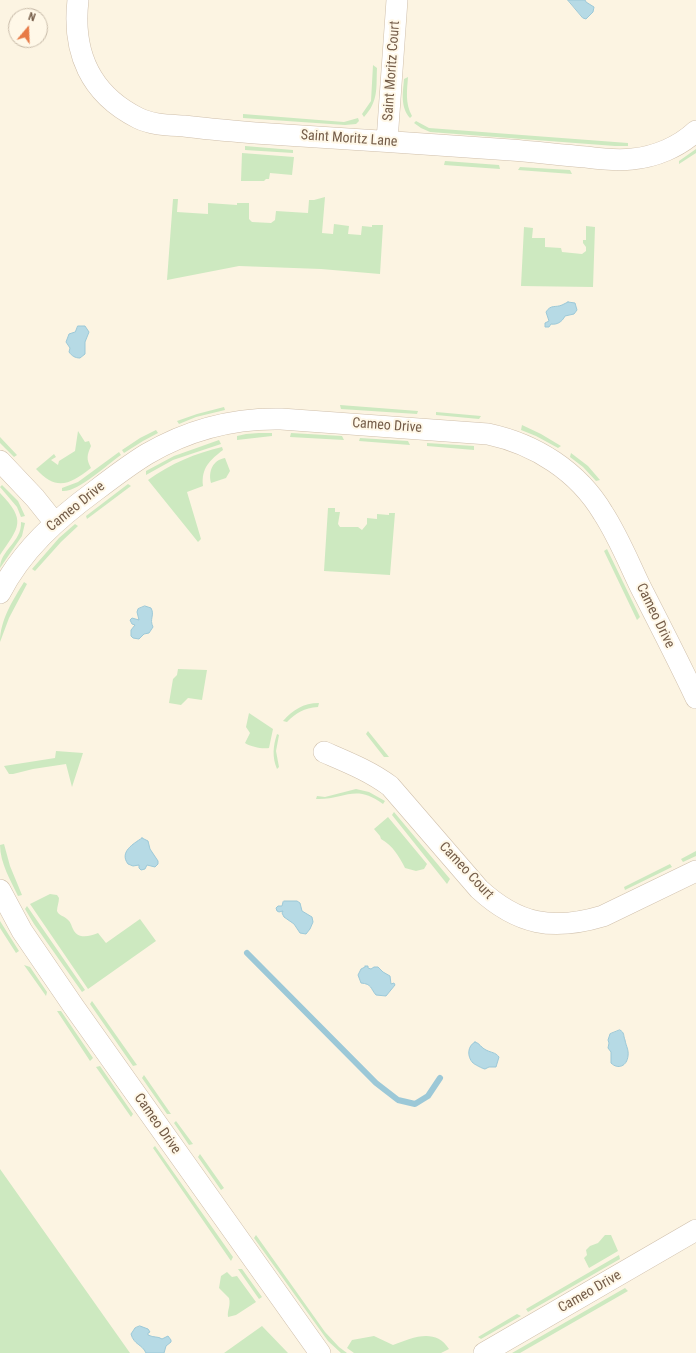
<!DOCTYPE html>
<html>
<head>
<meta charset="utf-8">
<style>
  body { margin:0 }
  #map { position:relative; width:696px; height:1353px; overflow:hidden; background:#fcf4e2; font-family:"Roboto Condensed",sans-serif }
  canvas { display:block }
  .north { position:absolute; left:8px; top:8px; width:40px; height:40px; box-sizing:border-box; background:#fff8e8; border:1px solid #c7baa8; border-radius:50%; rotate:19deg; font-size:11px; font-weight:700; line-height:16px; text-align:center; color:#745c48 }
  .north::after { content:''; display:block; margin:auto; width:14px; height:18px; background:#e77a46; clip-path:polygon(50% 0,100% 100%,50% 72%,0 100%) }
</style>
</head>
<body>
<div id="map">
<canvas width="696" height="1353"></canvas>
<div class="north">N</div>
</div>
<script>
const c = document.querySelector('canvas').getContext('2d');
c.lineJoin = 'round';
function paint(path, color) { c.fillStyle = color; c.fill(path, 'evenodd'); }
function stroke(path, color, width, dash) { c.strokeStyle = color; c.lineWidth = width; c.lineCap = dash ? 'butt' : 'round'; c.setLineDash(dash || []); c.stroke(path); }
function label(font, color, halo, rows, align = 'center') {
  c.font = font + ' "Roboto Condensed",sans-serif'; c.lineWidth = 4; c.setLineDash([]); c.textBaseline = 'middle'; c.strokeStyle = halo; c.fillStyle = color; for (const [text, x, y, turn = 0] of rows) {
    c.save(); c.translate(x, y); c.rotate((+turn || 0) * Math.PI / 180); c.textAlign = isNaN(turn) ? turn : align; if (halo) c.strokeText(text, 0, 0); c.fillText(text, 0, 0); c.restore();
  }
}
paint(new Path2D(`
  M373,65L377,68C376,87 379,101 364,117L362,114L371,101Z
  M408,77C407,91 405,103 412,116L410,118C400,107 403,92 404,79Z
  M243,114L344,122L358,118L359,121L356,124L345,125L243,118Z
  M416,121L429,128L628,143V146H615L430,132L421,128L414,123Z
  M245,146L293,150V153L245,150Z
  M696,149V153L679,164V161Z
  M242,153L294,157L292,175L270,173L269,179H266L264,181H241Z
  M445,161L499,165L500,169L444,165Z
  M520,167L570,170L572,174L518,170Z
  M325,197L322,233L333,234L334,224L349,226L348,234L361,235L362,226L372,227V225H383L380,274L321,269L239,266L167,280L173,199H178L177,212L208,214V203L237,205V203H249V219L252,222L271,223L275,220L276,211L308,213L309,200H314Z
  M586,226L595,227L593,287L521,286L524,227L533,228L532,238H545V247L561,248L562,252L582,254L586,251V247L583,243V240H586Z
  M340,405L418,411L417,414L341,409Z
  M224,407L225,410L196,417L179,424L177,421L197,414Z
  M436,412L481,416L479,419L436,415Z
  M522,425L541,434L561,446L558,448L536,436L521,430Z
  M156,430L158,433L143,441L124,453L122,450L140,438Z
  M78,431L85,442L89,441L91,446C87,455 86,459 91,468C70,484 57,492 36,469L54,454L56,457L51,460L58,465L59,461L75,451Z
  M259,433H272V436L237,440V436L246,434Z
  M291,433L342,436L344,440L290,437Z
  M0,437L17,455L14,457L0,443Z
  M360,438L408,441L410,445L359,441Z
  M219,440L221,444L173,460L146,475V471L174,456Z
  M427,443L474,446V450L427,446Z
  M222,447L223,450C210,460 201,468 203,486L187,492L201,539L198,542L148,480C170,464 196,453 222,447Z
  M119,452L121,455C108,464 77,493 62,491V488L78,482Z
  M571,453L588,466L600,480L596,481L583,467L570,457Z
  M225,458L230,471L226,478L211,483C208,471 213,460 225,458Z
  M128,484L131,486L87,519L86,516Z
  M2,485L18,501L25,516L21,517L17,507L0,487Z
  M0,493C27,521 19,527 0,555Z
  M328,508H335V512H340L338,524L340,527H358L362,530L367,524V518L377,519V514L389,515V513H395L390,575L324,571Z
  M21,522L25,523L22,536L0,568C0,550 22,542 21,522Z
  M75,524L78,526L61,542L35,571L32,569L59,538Z
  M607,549L640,617L637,620L604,551Z
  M24,582L27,584L9,618L0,642C0,620 13,600 24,582Z
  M178,669L207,670L202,700L188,698L181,705L169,703L173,679L177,675Z
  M319,703L318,707C304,708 296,713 287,722L283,721C293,710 303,703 319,703Z
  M249,713L273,729L269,748C262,749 251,747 245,743L250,733L246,727Z
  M368,731L389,757H384L366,734Z
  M277,734L279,735L276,751L279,767L277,769C272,757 273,746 277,734Z
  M56,751L83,753L72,787L66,764L33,769L13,774H9L4,766L55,758Z
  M356,789L369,792L385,801L383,804C355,783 345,800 316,799L317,796L325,797Z
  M394,812L450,879L447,884L392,815Z
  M388,817L427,864L424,869L416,871L405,868C399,856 393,846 381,839L380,836L374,829Z
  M4,844L10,866L22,895L18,896C11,881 0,863 0,845Z
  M696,851V856L683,862L681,859Z
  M670,864L672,867L625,890L624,887Z
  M50,894L57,895L59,898C59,902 57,907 57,911C58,915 64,916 67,919C71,922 71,925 73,929C78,940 90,936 98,933L106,943L140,919L156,941L88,989L30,904Z
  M27,906L85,990L82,992L34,924L25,909Z
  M0,921L19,951L16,953L0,928Z
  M24,965L30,967L47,992L46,996Z
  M92,1001L137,1065L133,1066L90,1004Z
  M57,1011H61L93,1058L90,1061Z
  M100,1066L133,1114L131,1117L96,1067Z
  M144,1075L171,1114H167L142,1078Z
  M176,1121L193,1144L189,1145L174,1123Z
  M155,1146L233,1257L231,1261L153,1148Z
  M200,1154L224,1188L221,1190L198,1157Z
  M0,1169L130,1353H0Z
  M256,1235L325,1332L339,1347L347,1353H341L328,1341L254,1238Z
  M605,1235H611L618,1251L589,1268L584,1258L587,1255L586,1250L590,1246L598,1243Z
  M619,1255L620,1259L528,1312L526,1309Z
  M238,1269H242L262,1297L259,1299Z
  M227,1272L232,1277L237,1276L256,1302L236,1315L228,1317C227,1310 231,1306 229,1298L219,1288L221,1276Z
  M625,1288L628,1291L520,1353H512Z
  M517,1314L521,1316L481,1339L478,1337Z
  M262,1326L288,1353H224Z
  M374,1336L393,1345C412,1338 435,1327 449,1349L441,1353H354L347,1348L352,1340Z`), '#cde9c0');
const water = new Path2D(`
  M568,0H585L586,2L594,7L593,12L586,19L583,18Z
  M568,302L575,303L577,310L574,314L565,316C562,322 557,325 551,324L549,327H545V323L549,321L546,312C551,304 555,308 562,305C564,304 566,303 568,302Z
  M78,326H85L89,332L85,342V354L80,358C75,358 72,356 69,352L70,348L66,342L69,334L75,332Z
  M145,606L151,608C155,615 149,619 153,627L149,633L144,634L139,639L133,638L131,636V630L135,625L132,624L130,620L132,618L139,620L137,612L138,609Z
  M142,838L148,841L150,849L158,861V864L155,867L147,865L145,869L141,870L139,868V865L133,866L128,864C119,852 133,844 142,838Z
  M284,901H297L300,903L302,911L312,917L313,922L310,929L306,934L300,933L294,924L284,917L282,913L283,911L279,912L277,911L276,908L278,906H282L283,902Z
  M365,966H368V968L371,969L374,967H378L383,972L390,976L391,984L394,983L395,985L386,996L376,995C370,988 372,984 361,983L358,975L361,969L365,967Z
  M620,1030C625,1033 623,1035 625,1040C626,1046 629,1050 628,1056C627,1066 618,1070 611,1063V1052L608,1048L609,1043L608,1040L610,1034Z
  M475,1042C480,1043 481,1048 486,1050C492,1053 495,1052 499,1057L496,1067H489L485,1069C483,1069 474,1064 473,1063C467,1057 467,1046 475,1042Z
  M140,1326L148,1329L150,1332L148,1333V1335C154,1338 158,1336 162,1339L168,1336L171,1340V1342L166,1346L164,1353H146C142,1344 134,1345 131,1334L135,1328Z`);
paint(water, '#b6dae5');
stroke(water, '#9cc8d7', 1);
stroke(new Path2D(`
  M247,953L376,1083L398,1100L415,1104L428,1096L440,1078`), '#9cc8d7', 6);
const minor = new Path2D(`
  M78,0C72,52 90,94 138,118C152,125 169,125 184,126C207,129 231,131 255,133C340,138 426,144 511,150C536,152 561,155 586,157C601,159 617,161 632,159C655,157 679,147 696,131
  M387,141L397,0
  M0,461L35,498L55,523
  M0,593C22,550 57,519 95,491C112,478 129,465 147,454C188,430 234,418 281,419L488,434C535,444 578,471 603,513C618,536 628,561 640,586C659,623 678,660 696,698
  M324,752C347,762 370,771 390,786L479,889C518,925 553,931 603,916L696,871
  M0,890L22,931L74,1007L320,1353
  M484,1353L696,1230`);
stroke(minor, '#cfbfab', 22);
stroke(minor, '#fff', 21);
label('14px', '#745c48', '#fff8e8', [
  ["Saint Moritz Court",392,71,-86],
  ["Saint Moritz Lane",349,139,4],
  ["Cameo Drive",387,426,4],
  ["Cameo Drive",76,507,-39],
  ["Cameo Drive",655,616,64],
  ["Cameo Court",466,871,47],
  ["Cameo Drive",157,1124,55],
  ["Cameo Drive",590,1292,-30]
]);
</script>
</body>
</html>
